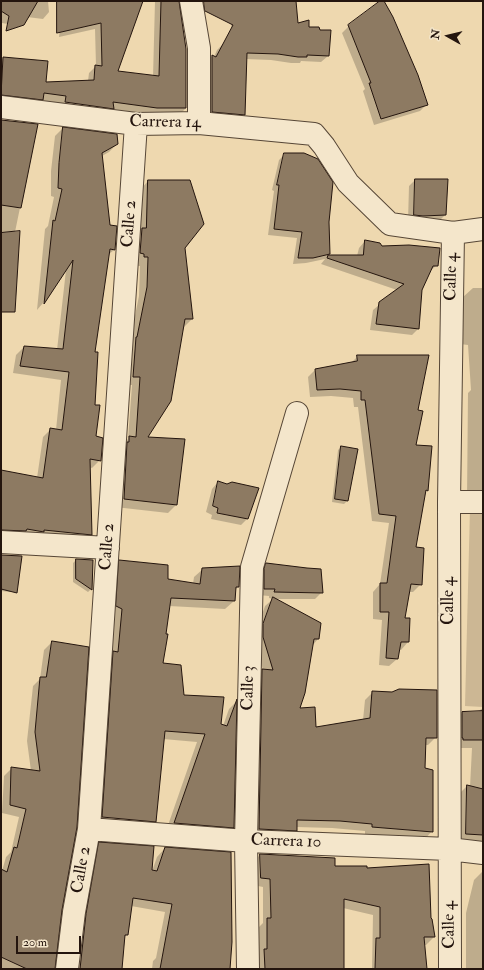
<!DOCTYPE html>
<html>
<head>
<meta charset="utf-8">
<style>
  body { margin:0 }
  #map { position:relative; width:484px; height:970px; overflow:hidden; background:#eed8af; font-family:"IM FELL Double Pica",serif }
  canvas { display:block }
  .frame { position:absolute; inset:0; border:2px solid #24150e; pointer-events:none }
  .north { position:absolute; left:428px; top:16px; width:40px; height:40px; -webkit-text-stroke:3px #f4e6cb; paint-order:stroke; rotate:278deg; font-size:11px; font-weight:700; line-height:16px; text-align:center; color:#24150e }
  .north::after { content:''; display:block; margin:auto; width:14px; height:18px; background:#24150e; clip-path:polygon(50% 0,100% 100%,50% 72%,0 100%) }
  .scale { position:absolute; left:16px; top:936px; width:65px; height:18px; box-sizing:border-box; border:2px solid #24150e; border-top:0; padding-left:5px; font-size:12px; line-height:14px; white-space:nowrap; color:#24150e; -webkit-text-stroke:3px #f4e6cb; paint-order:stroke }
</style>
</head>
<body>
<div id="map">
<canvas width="484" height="970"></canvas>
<div class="frame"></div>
<div class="north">N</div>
<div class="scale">20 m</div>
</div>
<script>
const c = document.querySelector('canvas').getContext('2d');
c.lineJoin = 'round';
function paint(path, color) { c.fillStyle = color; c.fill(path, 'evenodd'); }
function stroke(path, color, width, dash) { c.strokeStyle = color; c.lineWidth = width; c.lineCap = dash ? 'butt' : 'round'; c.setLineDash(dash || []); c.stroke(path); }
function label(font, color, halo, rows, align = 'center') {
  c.font = font + ' "IM FELL Double Pica",serif'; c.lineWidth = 3; c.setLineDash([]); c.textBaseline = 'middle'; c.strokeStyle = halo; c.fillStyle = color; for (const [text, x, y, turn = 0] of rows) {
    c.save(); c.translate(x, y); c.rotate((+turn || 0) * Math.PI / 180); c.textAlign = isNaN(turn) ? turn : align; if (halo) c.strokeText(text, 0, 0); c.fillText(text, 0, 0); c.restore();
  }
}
paint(new Path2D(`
  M470,508H483V707L465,706Z`), '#ccb794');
paint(new Path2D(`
  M1,1H48L49,12L43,19L27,17L19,26L2,23L1,22Z
  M63,1H142L117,72L153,77L155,1H176L186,50V108L179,115L150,114L112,109L107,115L59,109L60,103L41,100L36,106L1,101V58L47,62L45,83L88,81L89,73L96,66L95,29L59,37Z
  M221,1H295L297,24L308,28L328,56L321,62L301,61L300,63H291L271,60L245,59Z
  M382,1L427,104L420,111L374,125L363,91L365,89L342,33L349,26Z
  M224,43L244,114L237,121L205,118V63L212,56L214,57L217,50Z
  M1,121L37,125L15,232L1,293Z
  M63,128L117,144L109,152L102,156L110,226L114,250L108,255L94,353V437L100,460L92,468L89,467L91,534L83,542L1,537V471L37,478L43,437L51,429L56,430L61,380L13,373L16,355L24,347L57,350L66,270L43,303L37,310L45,229L48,226L54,197L51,196V171L55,136Z
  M285,154L328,222L329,253L327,256H357L359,248L365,241L437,265L429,272L422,290L418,329L412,335L370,330L373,310L397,290L321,264L325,259L306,263L293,264L297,238L268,235L274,191L272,190L279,160Z
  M415,180L445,215L438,222L408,221L409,186Z
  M148,181L184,248L192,319L183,328L147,438L176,505L168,513L115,507L121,446L128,439L132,385H125L129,345L139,296L140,266H136L140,190Z
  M473,288H483V502L467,498L468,393L471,390L468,345L460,344L463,297Z
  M358,356L416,411L415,446L427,490L425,492L414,548L421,584L413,592H409L404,619L408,642L401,650L398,649L397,659L389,666L379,665L382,620L373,619V592L380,584L389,523L372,521L358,407H354L353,398L331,396L310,397L308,377L316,369L351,363Z
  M341,447L347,501L344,504L332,502L338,450Z
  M218,482L248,518L241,525L211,519L212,515L206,512L212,489Z
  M1,556L17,585L10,592L1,591Z
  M76,560L92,561L91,589L88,592L73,582V563Z
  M120,561L166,580L193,584L194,577L203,569L239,567L238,587L235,590L234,601L225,609L169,606L162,664L183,696L220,725L223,726L229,709L236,702L233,827L224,835L166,831L197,742L163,739L155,821L147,830L94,825L112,569Z
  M267,564L322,592L315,599H274L320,623L318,639L312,646L298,709L315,728L363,720L365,700L373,692L436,737L428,745H425L424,768L432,831L425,839L365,835V831L332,828L296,827V830L289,838L252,836L255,678L263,670L256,645V632L265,606L273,599L269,598V596L258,595L260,571Z
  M52,642L61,910L54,969H1V870L2,871L6,857L11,852L19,817L2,813L4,776L12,768L31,771L27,741L33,686L40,679L44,650Z
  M481,709H483V843L458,842L459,794L467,786L470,787L472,748H456L454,721L462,713L479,712Z
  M100,843L151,874L157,857L165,848L229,969H152L153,961L156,958L165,912L131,906L127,934L124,938L121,969H73L92,851Z
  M260,855L334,867L430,919L434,937L426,945H424L426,969H372L373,915L343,908V969H257V958L259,956V927L263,923V887L253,885L252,863Z
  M482,872L483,969H466V913L474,880Z`), '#0003');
const building = new Path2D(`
  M1,1H38L24,25L6,31L9,16L1,11Z
  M57,1H143L118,71L159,76L161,1H179L186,49V108H157L113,102L114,109L65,102L66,96L44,93L43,100L1,95L3,57L48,61L46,82L94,80L95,65L102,66L101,23L57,33Z
  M204,1H296L298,23L309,20V27H319L320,30H331L329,56L307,55V57H298L278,54L247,53L245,115L212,112V55L216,57L233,25L205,11Z
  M380,1H384L393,17L418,75L428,105L381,119L369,83H371L348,25Z
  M1,120L38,124L21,208L1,205Z
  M63,127L117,134L118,144L102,153L110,225L117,226L115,250L110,249L95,352H98L95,405H100L96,436L103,438L101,461L90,459L92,535L44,530V532L27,529L26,531L1,530V470L43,478L50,428L62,430L69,372L20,366L24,346L63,349L73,260L44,304L53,220L55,221L62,189L58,188L59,163Z
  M284,153H304L318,159L333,182L329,222L330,254L313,258H298L302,232L274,229L279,185H277Z
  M415,179H448L446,215L423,216L414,215Z
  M148,180H190L204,224L185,248L193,319H185L171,401L148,437L185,439L177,505L124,499L127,442H129V436L136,437L140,377H133L136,337H137L147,287L148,257H144V254L140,253L142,228H146Z
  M20,231L15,312H1V233Z
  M365,240L380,243L382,246L409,245L440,248L438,266H433L422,290L419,329L376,324L379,302L404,284L327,258L328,255H363Z
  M357,355H429L418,410L423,411L416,445L432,446L428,491L426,490L416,547L424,548L422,585L411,584L405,618H410L409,642H401L398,659L386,658L389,612H380V583H387L396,516L379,514L365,400H361V391L340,389L317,390L315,369L357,361Z
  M341,446L358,449L348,501L335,499Z
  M218,481L227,484L232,482L259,488L248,519L217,513L218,508L213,506Z
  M1,555L22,556L17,593L1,589Z
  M76,559L93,560L92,590L76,579Z
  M119,560L168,565V579L200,584L202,568L240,566L239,587H236L235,601L171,598L166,634H168L163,663L181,665L184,695L224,697L221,724L227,726L237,699L234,828L174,823L205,734L165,731L156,822L102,817L113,651L118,652L122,609L116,606Z
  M266,563L307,568L321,569L323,593L274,592L275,589H264V569Z
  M273,597L321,623L319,639H314L305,693L300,708L315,707L316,727L370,718L372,691L392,692L399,689L437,690V738H426L425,768L433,770V832L372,827V824L340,821L297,820V831L259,829L262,669L273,670L263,637V624Z
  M52,641L89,647L77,827L62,910L55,969H27L1,957V869L7,872L14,847L17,848L26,809L10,805L11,767L40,771L35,732L40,677H46Z
  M483,711V740H463V738H462V712Z
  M467,785L483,789V835L466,834Z
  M99,842L154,846L152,870L157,871L165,847L231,852L232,942L230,969H160L172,904L133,898L128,935H125L122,969H80L86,914Z
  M260,854L335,858V866H367V868L429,864L431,918L432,919L435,937H424L427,969H375L376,938H380V907L344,899V969H265L264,949H267V918H271L270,879L261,878Z`);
paint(building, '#8d7a62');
stroke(building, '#24150e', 1);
const minor = new Path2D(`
  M191,1L199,48V123
  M1,107L136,124L199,123L314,134L324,146L348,183L390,224L453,233L483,229
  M449,502H483
  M1,542L108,548
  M89,829L246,841L449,849L483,853
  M67,969L74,912L89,829L136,124
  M248,969L246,841L252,567L297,413
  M450,969L449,502L453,233`);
stroke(minor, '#564636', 24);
stroke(minor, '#f4e6cb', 22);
label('17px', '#24150e', '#f4e6cb', [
  ["Carrera 14",165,123,1],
  ["Calle 2",130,224,-86],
  ["Calle 4",452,277,-89],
  ["Calle 2",108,547,-86],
  ["Calle 4",449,601,-90],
  ["Calle 3",249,688,-89],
  ["Carrera 10",286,842,2],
  ["Calle 2",82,870,-80],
  ["Calle 4",450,925,-91]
]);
</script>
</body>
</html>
